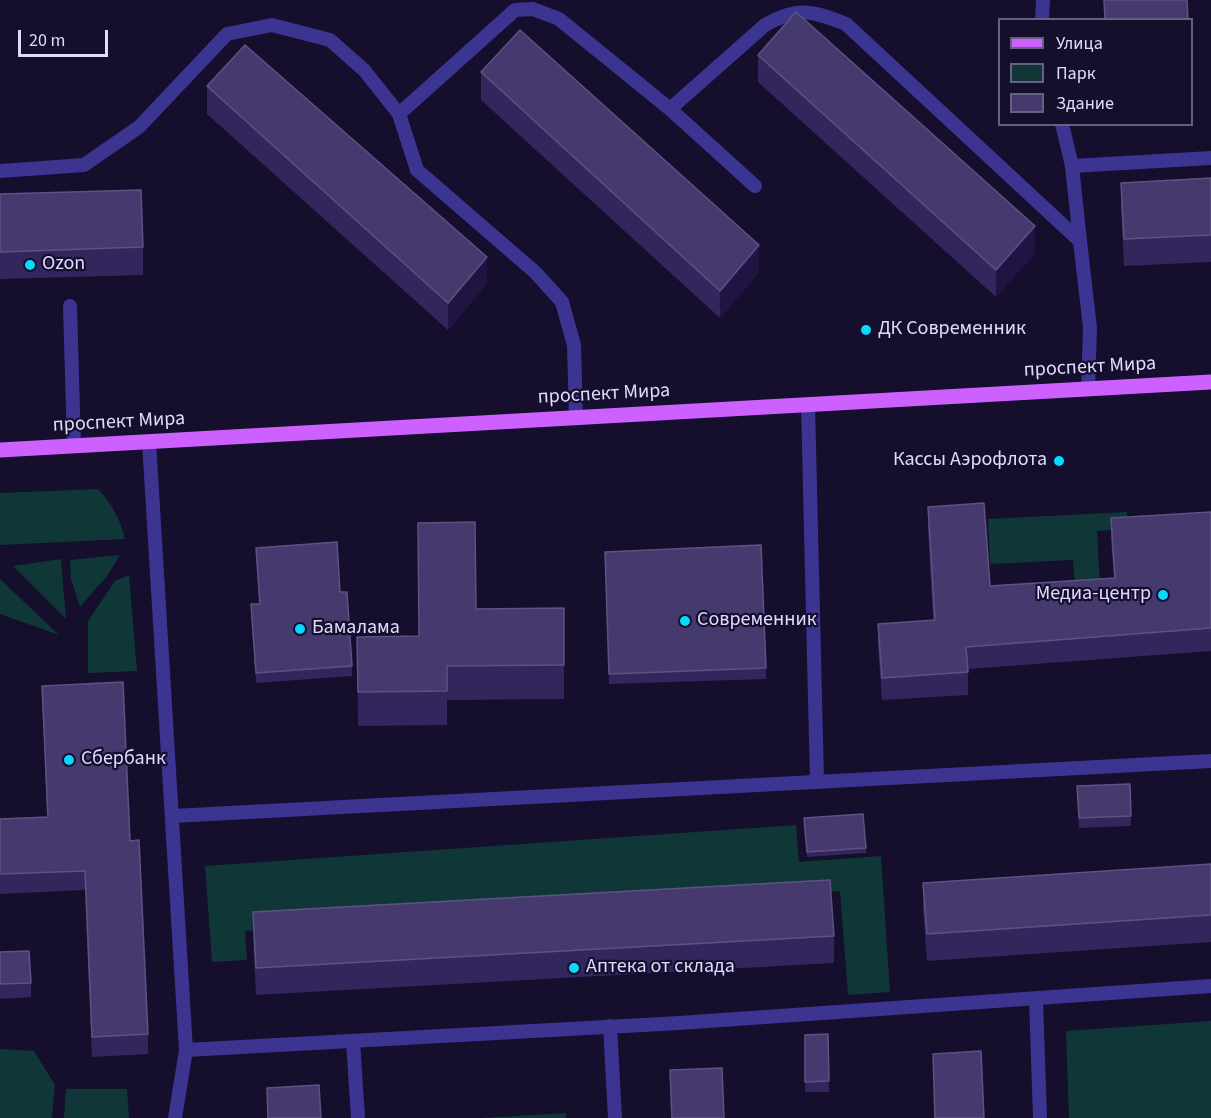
<!DOCTYPE html>
<html>
<head>
<meta charset="utf-8">
<style>
  body { margin:0 }
  #map { position:relative; width:1211px; height:1118px; overflow:hidden; background:#150e2d; font-family:"Source Sans 3",sans-serif }
  canvas { display:block }
  .legend { position:absolute; left:998px; top:18px; width:195px; height:108px; box-sizing:border-box; background:#150e2d; border:2px solid #666081; margin:0; padding:8px 10px; list-style:none; font-size:18px; color:#e0daff }
  .legend li { display:flex; align-items:center; gap:12px; height:30px }
  .legend b { width:30px; border:2px solid #666081 }
  .scale { position:absolute; left:18px; top:30px; width:90px; height:27px; box-sizing:border-box; border:3px solid #e0daff; border-top:0; padding-left:8px; font-size:18px; line-height:21px; white-space:nowrap; color:#e0daff; -webkit-text-stroke:4px #150e2d; paint-order:stroke }
</style>
</head>
<body>
<div id="map">
<canvas width="1211" height="1118"></canvas>
<ul class="legend">
<li><b style="height:8px;background:#cc61ff"></b>Улица</li>
<li><b style="height:16px;background:#103737"></b>Парк</li>
<li><b style="height:16px;background:#46396e"></b>Здание</li>
</ul>
<div class="scale">20 m</div>
</div>
<script>
const c = document.querySelector('canvas').getContext('2d');
c.lineJoin = 'round';
function paint(path, color) { c.fillStyle = color; c.fill(path, 'evenodd'); }
function stroke(path, color, width, dash) { c.strokeStyle = color; c.lineWidth = width; c.lineCap = dash ? 'butt' : 'round'; c.setLineDash(dash || []); c.stroke(path); }
function label(font, color, halo, rows, align = 'center') {
  c.font = font + ' "Source Sans 3",sans-serif'; c.lineWidth = 4.5; c.setLineDash([]); c.textBaseline = 'middle'; c.strokeStyle = halo; c.fillStyle = color; for (const [text, x, y, turn = 0] of rows) {
    c.save(); c.translate(x, y); c.rotate((+turn || 0) * Math.PI / 180); c.textAlign = isNaN(turn) ? turn : align; if (halo) c.strokeText(text, 0, 0); c.fillText(text, 0, 0); c.restore();
  }
}
paint(new Path2D(`
  M98,489C111,502 121,521 125,539L0,545V493Z
  M1127,512L1128,529L1097,531L1100,587L1075,589L1073,560L990,564L988,519Z
  M120,555L107,576L80,607L71,579L70,560Z
  M61,559L66,619L13,566Z
  M129,575L137,671L88,673V621L115,581Z
  M0,579L59,635L0,614Z
  M796,825L799,862L881,856L890,992L848,995L840,891L245,931L247,960L212,962L205,866Z
  M1211,1021V1118H1069L1066,1031Z
  M0,1049L34,1051L55,1085L52,1118H0Z
  M66,1089H127L129,1118H64Z
  M566,1113V1118H482Z`), '#103737');
stroke(new Path2D(`
  M1042,20L1043,0
  M670,109L755,186
  M399,114L515,10L533,9L559,19L670,109L765,25C798,6 813,11 846,24L1080,241L1090,328L1088,389
  M1062,124L1072,166
  M0,171L84,165L139,127L227,34L272,25L330,40L364,70L399,114L417,170L536,273L562,302L574,345L576,418
  M1080,241L1072,166L1211,158
  M70,306L74,446
  M808,405L817,781
  M149,442L186,1050L175,1118
  M173,816L1211,761
  M1036,999L1040,1118
  M610,1026L615,1118
  M353,1041L358,1118
  M186,1050L679,1023L1211,986`), '#3c3491', 14);
stroke(new Path2D(`
  M0,450L1211,382`), '#cc61ff', 15);
paint(new Path2D(`
  M758,55L1035,253L996,297L758,82Z
  M481,72L759,272L720,318L481,100Z
  M207,86L487,284L448,330L207,114Z
  M1211,178V262L1124,266L1121,210V183Z
  M0,194L143,247V275L0,279Z
  M928,507L990,586L1114,578L1111,541V518L1211,512V651L968,669V695L882,700L878,646V624L933,620L928,529Z
  M256,548L340,592L352,666V676L256,683L251,615V604H259Z
  M605,562L766,668V679L609,684Z
  M564,608V699L447,700V725L358,726L357,637L419,636L476,609Z
  M42,686L130,841L148,1034V1054L92,1057L85,890L0,894V819L47,817Z
  M1130,784L1131,826L1079,828L1077,786Z
  M804,824L866,848V853L807,857Z
  M1211,864V942L927,961L923,911V883Z
  M253,912L834,936V963L256,995L253,939Z
  M0,952L31,983V997L0,999Z
  M828,1034L829,1092H805V1035Z
  M933,1054L984,1118H934Z
  M670,1070L724,1118H671Z
  M267,1088L321,1118H267Z`), '#33265c');
paint(new Path2D(`
  M1035,226V253L996,297V270Z
  M759,245V272L720,318V291Z
  M487,257V284L448,330V303Z`), '#1f1442');
const building = new Path2D(`
  M1104,0H1187L1188,20H1105Z
  M796,12L1035,226L996,270L758,55Z
  M520,30L759,245L720,291L481,72Z
  M245,45L487,257L448,303L207,86Z
  M1211,178V235L1124,239L1121,183Z
  M141,190L143,247L0,252V194Z
  M984,503L990,586L1115,578L1111,518L1211,512V628L966,647L968,672L882,678L878,624L935,620L928,507Z
  M475,522L476,609L564,608V665L447,666V691L358,692L357,637L419,636L418,523Z
  M337,542L340,592H347L352,666L256,673L251,604H260L256,548Z
  M761,545L766,668L609,674L605,552Z
  M123,682L130,841L139,840L148,1034L92,1037L85,871L0,874V819L48,817L42,686Z
  M1130,784L1131,816L1079,818L1077,786Z
  M863,814L866,848L807,852L804,818Z
  M1211,864V915L927,934L923,883Z
  M830,880L834,936L256,968L253,912Z
  M29,951L31,983L0,984V952Z
  M828,1034L829,1081L805,1082V1035Z
  M981,1051L984,1118H935L933,1054Z
  M722,1068L724,1118H672L670,1070Z
  M319,1085L321,1118H268L267,1088Z`);
paint(building, '#46396e');
stroke(building, '#5e5284', 1.5);
for (const [x, y, r, color] of [
  [30,265,6,"#06d9ff"],
  [866,330,6,"#06d9ff"],
  [1059,461,6,"#06d9ff"],
  [1163,595,6,"#06d9ff"],
  [685,621,6,"#06d9ff"],
  [300,629,6,"#06d9ff"],
  [69,760,6,"#06d9ff"],
  [574,968,6,"#06d9ff"]
]) { const dot = new Path2D(); dot.arc(x, y, r, 0, 2 * Math.PI); c.fillStyle = color; c.fill(dot); stroke(dot, '#150e2d', 2); }
label('20px', '#e0daff', '#150e2d', [
  ["Ozon",42,265],
  ["ДК Современник",878,330],
  ["Кассы Аэрофлота",1047,461,"right"],
  ["Медиа-центр",1151,595,"right"],
  ["Современник",697,621],
  ["Бамалама",312,629],
  ["Сбербанк",81,760],
  ["Аптека от склада",586,968]
], 'left');
label('20px', '#e0daff', '#150e2d', [
  ["проспект Мира",1090,368,-3],
  ["проспект Мира",604,395,-3],
  ["проспект Мира",119,423,-3]
]);
</script>
</body>
</html>
